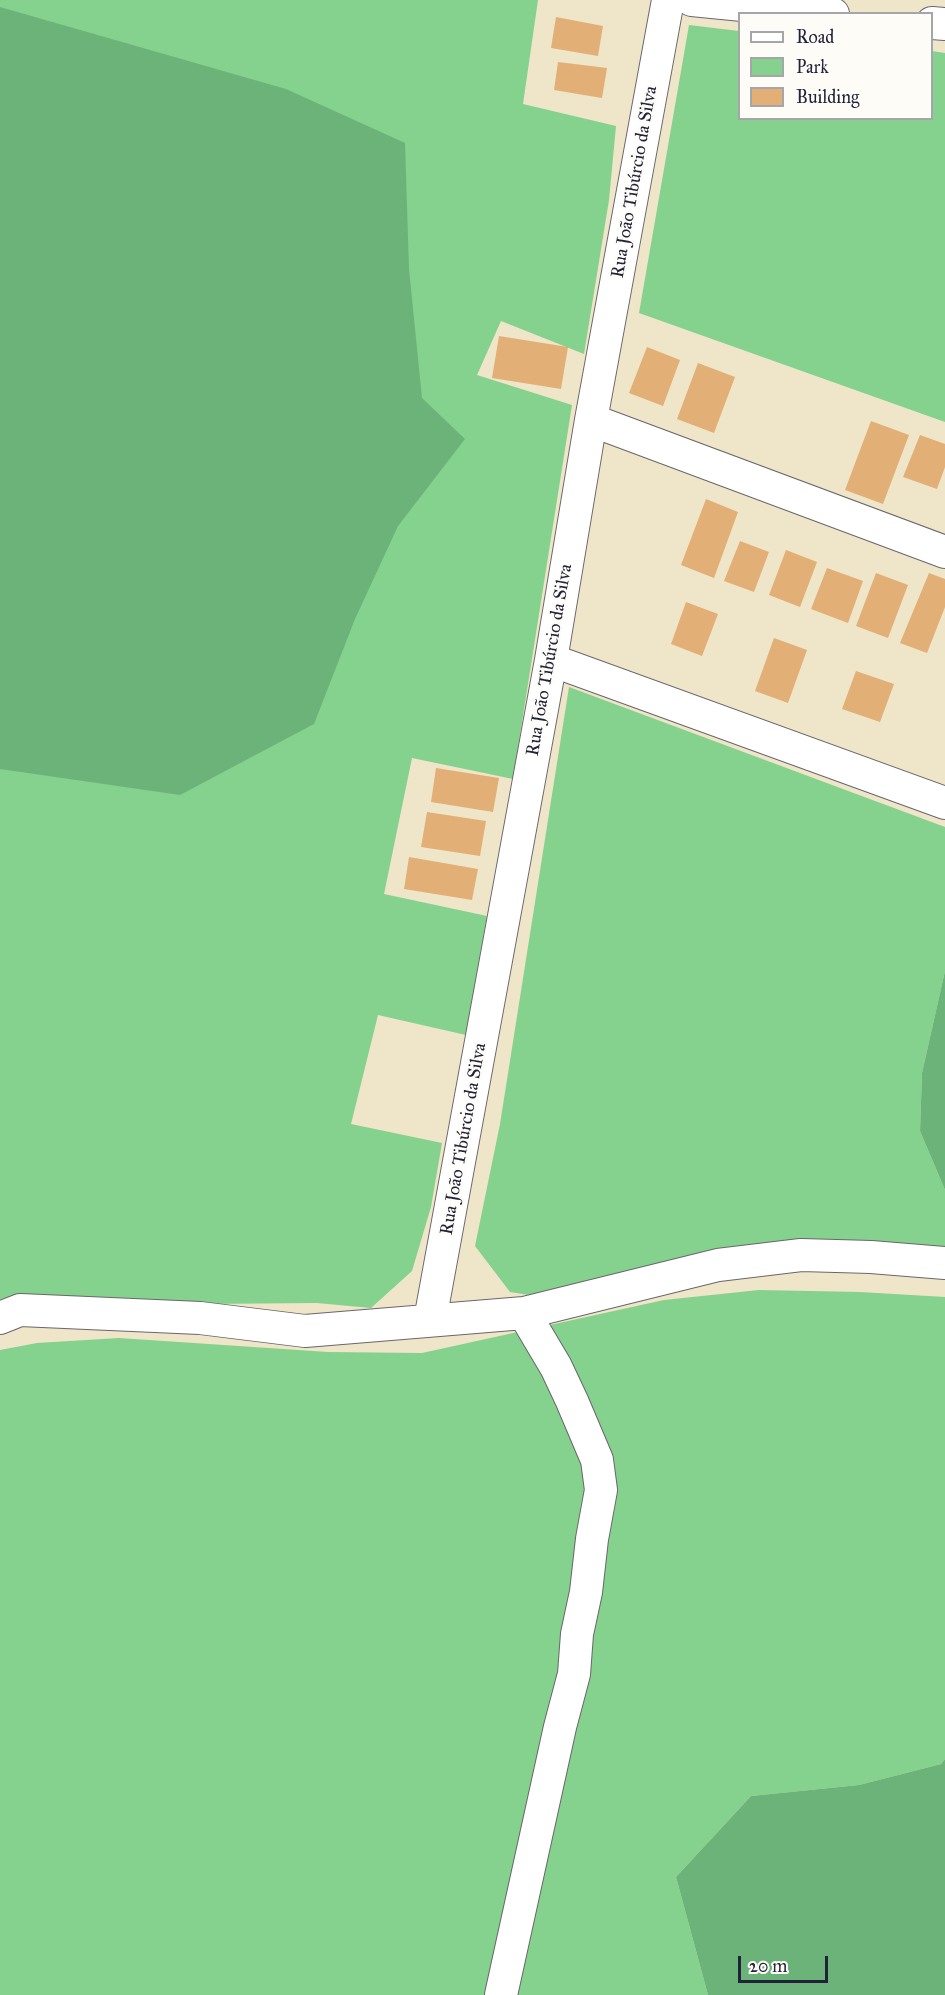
<!DOCTYPE html>
<html>
<head>
<meta charset="utf-8">
<style>
  body { margin:0 }
  #map { position:relative; width:945px; height:1995px; overflow:hidden; background:#efe5c8; font-family:"IM FELL Great Primer",serif }
  canvas { display:block }
  .legend { position:absolute; left:738px; top:12px; width:195px; height:108px; box-sizing:border-box; background:#fdfcf7; border:2px solid #a5a5ac; margin:0; padding:8px 10px; list-style:none; font-size:18px; color:#22223b }
  .legend li { display:flex; align-items:center; gap:12px; height:30px }
  .legend b { width:30px; border:2px solid #a5a5ac }
  .scale { position:absolute; left:738px; top:1956px; width:90px; height:27px; box-sizing:border-box; border:3px solid #22223b; border-top:0; padding-left:8px; font-size:18px; line-height:21px; white-space:nowrap; color:#22223b; -webkit-text-stroke:4px #fdfcf7; paint-order:stroke }
</style>
</head>
<body>
<div id="map">
<canvas width="945" height="1995"></canvas>
<ul class="legend">
<li><b style="height:8px;background:#fff"></b>Road</li>
<li><b style="height:16px;background:#85d18e"></b>Park</li>
<li><b style="height:16px;background:#e2af76"></b>Building</li>
</ul>
<div class="scale">20 m</div>
</div>
<script>
const c = document.querySelector('canvas').getContext('2d');
c.lineJoin = 'round';
function paint(path, color) { c.fillStyle = color; c.fill(path, 'evenodd'); }
function stroke(path, color, width, dash) { c.strokeStyle = color; c.lineWidth = width; c.lineCap = dash ? 'butt' : 'round'; c.setLineDash(dash || []); c.stroke(path); }
function label(font, color, halo, rows, align = 'center') {
  c.font = font + ' "IM FELL Great Primer",serif'; c.lineWidth = 4.5; c.setLineDash([]); c.textBaseline = 'middle'; c.strokeStyle = halo; c.fillStyle = color; for (const [text, x, y, turn = 0] of rows) {
    c.save(); c.translate(x, y); c.rotate((+turn || 0) * Math.PI / 180); c.textAlign = isNaN(turn) ? turn : align; if (halo) c.strokeText(text, 0, 0); c.fillText(text, 0, 0); c.restore();
  }
}
paint(new Path2D(`
  M0,0H538L523,104L616,126L609,200L584,354L501,321L477,375L572,405L513,779L412,758L384,894L487,916L466,1035L378,1015L351,1124L442,1143L431,1207L412,1271L371,1308L317,1303L203,1304L0,1300Z
  M689,25L739,31L740,118H932V51L945,53V422L639,313Z
  M569,687L945,827V971L922,1073L920,1131L945,1190V1254L542,1297L510,1292L475,1246L500,1124Z
  M759,1290L860,1292L945,1297V1759L941,1764L859,1785L751,1796L676,1877L708,1995H0V1350L37,1343L119,1338L328,1352L422,1353L664,1300Z`), '#85d18e');
paint(new Path2D(`
  M0,7L286,89L405,143L409,269L422,398L465,439L398,526L355,619L314,724L180,795L0,769Z
  M945,971V1190L920,1131L922,1073Z
  M945,1759V1995H708L676,1877L751,1796L859,1785L941,1764Z`), '#6cb379');
paint(new Path2D(`
  M556,17L603,26L598,56L551,48Z
  M558,62L607,68L602,98L554,90Z
  M499,336L568,347L561,389L492,378Z
  M647,347L680,360L663,406L629,393Z
  M698,363L735,377L714,433L677,419Z
  M871,421L909,435L883,504L845,490Z
  M920,435L945,444V467L937,489L903,477Z
  M706,499L738,512L714,578L681,565Z
  M740,541L769,552L754,592L724,581Z
  M786,550L817,562L800,607L769,595Z
  M827,568L863,581L848,623L811,609Z
  M876,573L908,585L888,638L856,626Z
  M929,573L945,579V607L927,653L900,643Z
  M686,602L718,614L702,656L671,644Z
  M774,638L807,650L788,703L755,691Z
  M856,671L894,684L880,722L842,709Z
  M436,768L499,778L493,812L431,802Z
  M427,812L486,821L480,856L421,847Z
  M409,857L478,869L472,900L404,889Z`), '#e2af76');
const street = new Path2D(`
  M692,0L833,14
  M932,23L945,24
  M591,420L945,552
  M551,660L945,803
  M0,1318L20,1310L200,1318L305,1331L524,1313L718,1265L801,1255L871,1257L945,1263
  M430,1320L551,660L591,420L668,0
  M501,1995L560,1727L574,1674L577,1634L586,1592L592,1539L601,1490L597,1460L572,1401L556,1367L524,1313`);
stroke(street, '#6a666c', 34);
stroke(street, '#fff', 32);
label('18px', '#22223b', '#fdfcf7', [
  ["Rua João Tibúrcio da Silva",635,182,-80],
  ["Rua João Tibúrcio da Silva",550,660,-80],
  ["Rua João Tibúrcio da Silva",464,1139,-80]
]);
</script>
</body>
</html>
